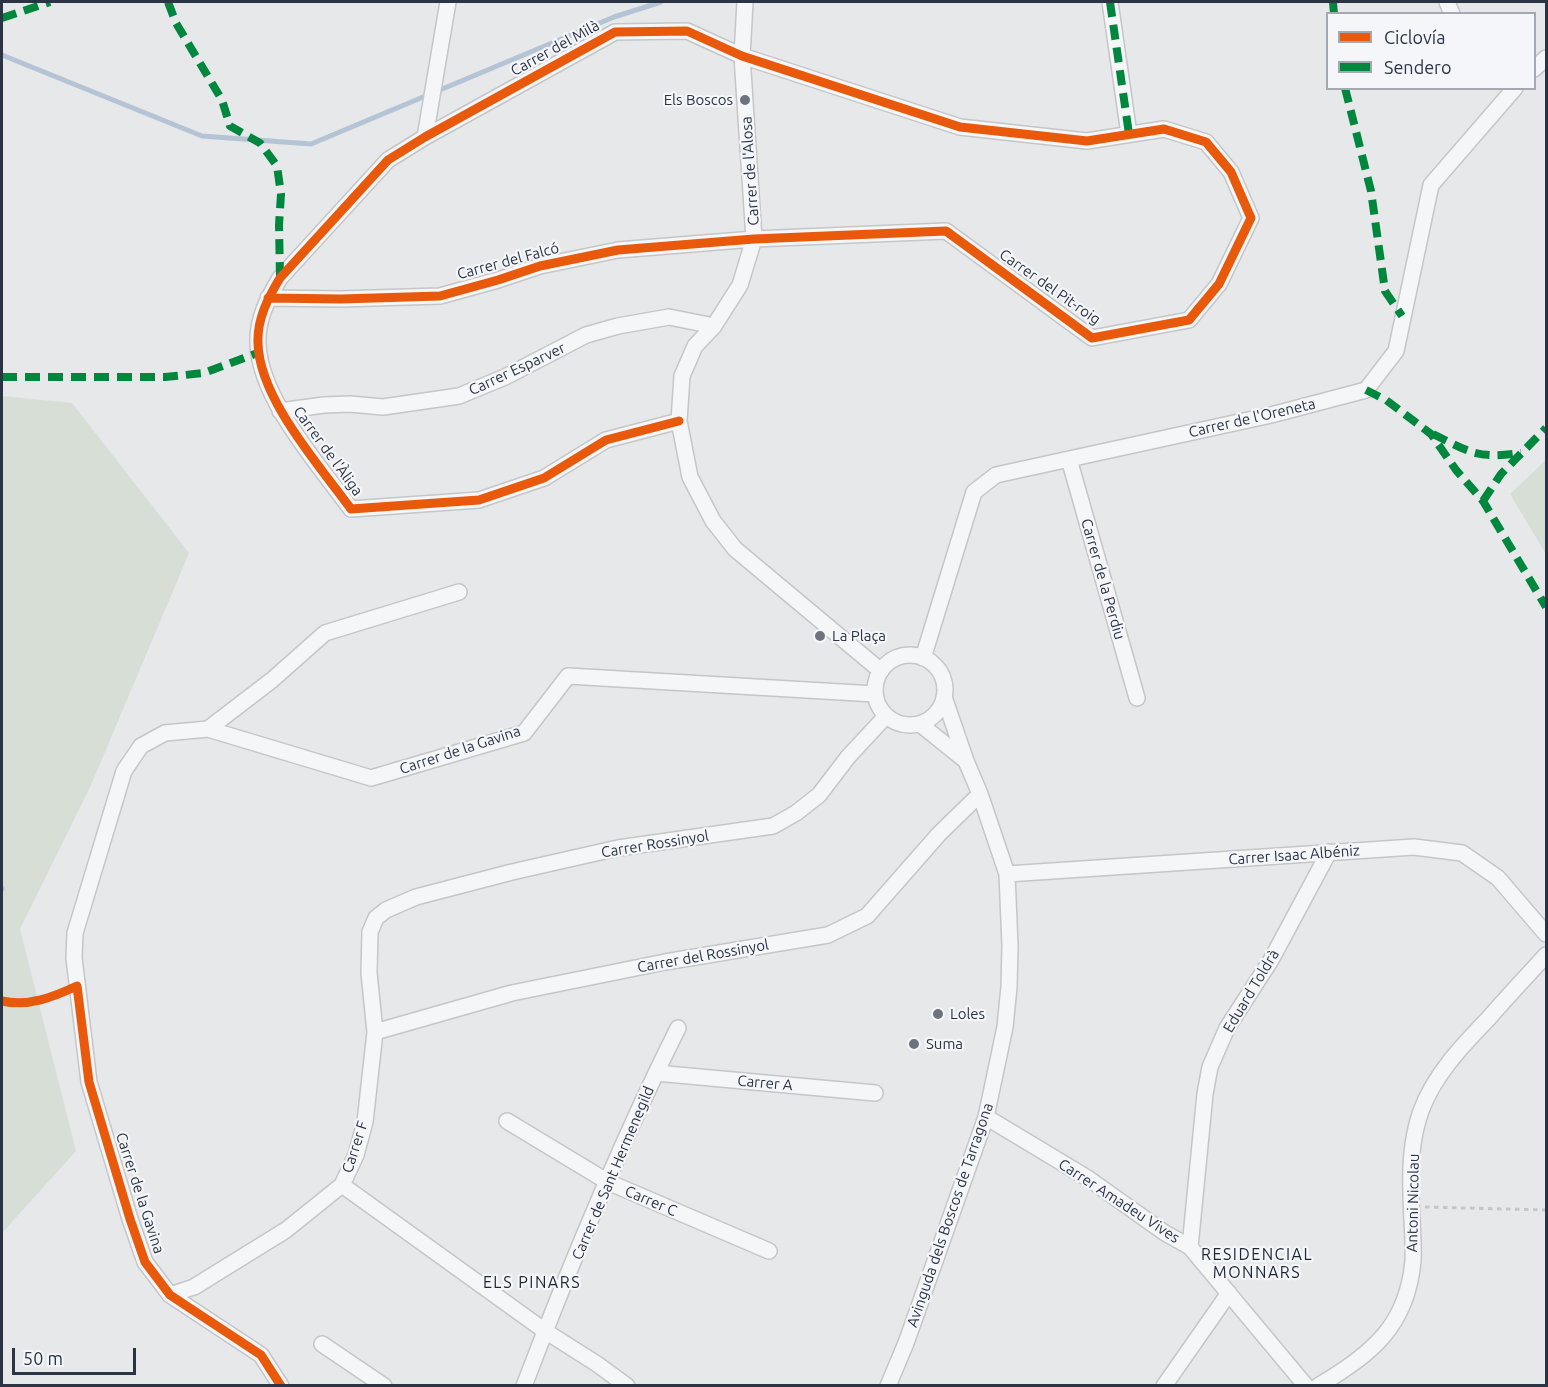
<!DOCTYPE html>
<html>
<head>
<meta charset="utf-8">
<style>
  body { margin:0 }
  #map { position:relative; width:1548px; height:1387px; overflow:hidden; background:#e6e8ea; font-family:Ubuntu,sans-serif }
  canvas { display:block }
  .frame { position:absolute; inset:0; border:3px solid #2b3445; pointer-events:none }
  .legend { position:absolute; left:1326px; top:12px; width:210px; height:78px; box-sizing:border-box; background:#f4f6f9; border:2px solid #a4a8b1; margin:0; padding:8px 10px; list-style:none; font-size:18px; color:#2b3445 }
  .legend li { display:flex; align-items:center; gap:12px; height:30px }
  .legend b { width:30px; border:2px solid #a4a8b1 }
  .scale { position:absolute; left:12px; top:1348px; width:124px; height:27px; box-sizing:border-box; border:3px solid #2b3445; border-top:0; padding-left:8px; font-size:18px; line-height:21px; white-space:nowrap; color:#2b3445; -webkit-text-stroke:4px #f4f6f9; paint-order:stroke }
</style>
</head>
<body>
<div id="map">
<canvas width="1548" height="1387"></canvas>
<div class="frame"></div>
<ul class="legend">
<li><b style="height:8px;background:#e8590c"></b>Ciclovía</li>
<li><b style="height:8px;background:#00873e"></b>Sendero</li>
</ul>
<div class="scale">50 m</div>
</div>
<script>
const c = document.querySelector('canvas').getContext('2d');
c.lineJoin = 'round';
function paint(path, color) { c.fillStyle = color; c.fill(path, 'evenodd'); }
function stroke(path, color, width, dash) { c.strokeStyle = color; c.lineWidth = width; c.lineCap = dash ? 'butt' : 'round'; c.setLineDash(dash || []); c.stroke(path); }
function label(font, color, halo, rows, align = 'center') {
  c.font = font + ' Ubuntu,sans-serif'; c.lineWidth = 4.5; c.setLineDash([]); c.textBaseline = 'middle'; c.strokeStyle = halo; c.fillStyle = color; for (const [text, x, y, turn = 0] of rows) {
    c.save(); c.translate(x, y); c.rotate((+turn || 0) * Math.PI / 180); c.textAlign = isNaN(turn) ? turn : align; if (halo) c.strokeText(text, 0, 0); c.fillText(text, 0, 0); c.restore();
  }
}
paint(new Path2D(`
  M2,396L72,403L189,553L91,785L20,929L76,1151L2,1233Z
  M1546,460V554L1510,494Z`), '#d6ded6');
stroke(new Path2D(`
  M2,55L202,136L311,144L614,17L661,2
  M2,888V889`), '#b4c4d5', 5);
const street = new Path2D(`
  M745,2L742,56L754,239L740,285L714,326L695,346L682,376L679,421L690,477L713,521L735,549L881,671
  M1110,2L1129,134
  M1447,2L1452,14
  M1534,69L1546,58
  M425,137L448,2
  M268,298L341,299L440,296L498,280L540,266L618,250L754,239L946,231L1092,338L1189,320L1219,284L1251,218L1231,172L1206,142L1164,129L1087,141L960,127L742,56L687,31L615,32L425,137L388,160L280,278C268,298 257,319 258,343C259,398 319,465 351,509L479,500L544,478L606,440L679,421
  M280,411L324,405L350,404L383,407L459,396L505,377L586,335L618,326L669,317L714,326
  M1069,459L1137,698
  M875 690a35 35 0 1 1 70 0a35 35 0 1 1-70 0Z
  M923,658L974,492L996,475L1271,415L1366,390L1396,351L1431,185L1515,88
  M920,724L966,761
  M208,729L272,680L325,633L459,592
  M1007,874L1414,847L1462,853L1498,878L1546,934
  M375,1032L512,993L665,962L828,935L867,916L939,834L980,794
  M656,1073L875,1093
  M986,1117L1089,1179L1165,1233L1190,1247L1306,1386
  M507,1121L608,1182L769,1251
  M342,1185L545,1331L597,1364L627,1386
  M1190,1247L1205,1094L1210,1067L1227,1028L1271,960L1329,852
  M170,1295L194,1287L286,1230L342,1185L356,1155L365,1122L375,1032L369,973L370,932L376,918L386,910L416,897L512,872L618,848L773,826L796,813L819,795L848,757L886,716
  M322,1344L384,1386
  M281,1386L261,1355L170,1295L145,1262L130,1219L89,1082L74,958L75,933L124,771L141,746L165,733L208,729L371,778L524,733L568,676L875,694
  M524,1386C570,1265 620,1144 678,1028
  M888,1386L906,1343L986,1117L1005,1027L1009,987L1010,946L1007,874L980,794L966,761L944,697
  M1164,1386L1229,1293
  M1318,1386C1371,1354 1407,1327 1413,1261C1414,1238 1411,1215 1411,1192C1410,1165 1412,1136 1421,1111C1434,1075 1462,1046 1488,1019C1507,997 1527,976 1546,955`);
stroke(street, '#c4c6c8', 18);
stroke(new Path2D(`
  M1425,1207L1546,1210`), '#c5c6ca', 3, [4.5, 4.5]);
stroke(street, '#f5f6f7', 15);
stroke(new Path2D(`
  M168,2L176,23L222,100L230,126L260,143L277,166L281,194L279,225L280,277
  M1110,2L1129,134
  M1333,2L1334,14
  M2,18L50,2
  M1345,88L1371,191L1385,291L1402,316
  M2,377H165L204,373L260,352
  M1366,390L1386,400L1431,434L1456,470L1483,501L1546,607
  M1433,434C1471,453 1478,459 1521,453
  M1483,501L1501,474L1546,428`), '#00873e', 8, [15, 8]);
stroke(new Path2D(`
  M268,298L341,299L440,296L498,280L540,266L618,250L754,239L946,231L1092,338L1189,320L1219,284L1251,218L1231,172L1206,142L1164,129L1087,141L960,127L742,56L687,31L615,32L425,137L388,160L280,278C268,298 257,319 258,343C259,398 319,465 351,509L479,500L544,478L606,440L679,421
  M2,1001C29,1007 53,997 77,986L89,1082L130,1219L145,1262L170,1295L261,1355L281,1386`), '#e8590c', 9);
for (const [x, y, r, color] of [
  [745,100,6,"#6c737f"],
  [820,636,6,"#6c737f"],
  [938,1014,6,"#6c737f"],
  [914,1044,6,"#6c737f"]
]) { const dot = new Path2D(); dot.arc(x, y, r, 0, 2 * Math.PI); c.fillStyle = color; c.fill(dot); stroke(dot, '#f4f6f9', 2); }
label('15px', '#2b3445', '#f4f6f9', [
  ["Carrer del Milà",555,48,-29],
  ["Carrer de l'Alosa",750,171,-94],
  ["Carrer del Falcó",508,261,-15],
  ["Carrer del Pit-roig",1050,287,35],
  ["Carrer Esparver",517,369,-25],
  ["Carrer de l'Oreneta",1252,418,-13],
  ["Carrer de l'Àliga",328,451,54],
  ["Carrer de la Perdiu",1103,579,74],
  ["Carrer de la Gavina",460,750,-18],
  ["Carrer Rossinyol",655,844,-9],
  ["Carrer Isaac Albéniz",1294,855,-4],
  ["Carrer del Rossinyol",703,956,-10],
  ["Eduard Toldrà",1251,991,-59],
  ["Carrer A",765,1083,5],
  ["Carrer F",355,1147,-72],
  ["Carrer de Sant Hermenegild",613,1173,-67],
  ["Carrer de la Gavina",140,1193,72],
  ["Carrer C",651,1201,23],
  ["Carrer Amadeu Vives",1119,1201,33],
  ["Antoni Nicolau",1413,1203,-89],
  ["Avinguda dels Boscos de Tarragona",950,1215,-71]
]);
label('15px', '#2b3445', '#f4f6f9', [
  ["Els Boscos",733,100,"right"],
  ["La Plaça",832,636],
  ["Loles",950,1014],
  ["Suma",926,1044]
], 'left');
c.letterSpacing = '1.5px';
label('16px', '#1d2536', '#f4f6f9', [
  ["RESIDENCIAL",1257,1255],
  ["MONNARS",1257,1273],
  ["ELS PINARS",532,1283]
]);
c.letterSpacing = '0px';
</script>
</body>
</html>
